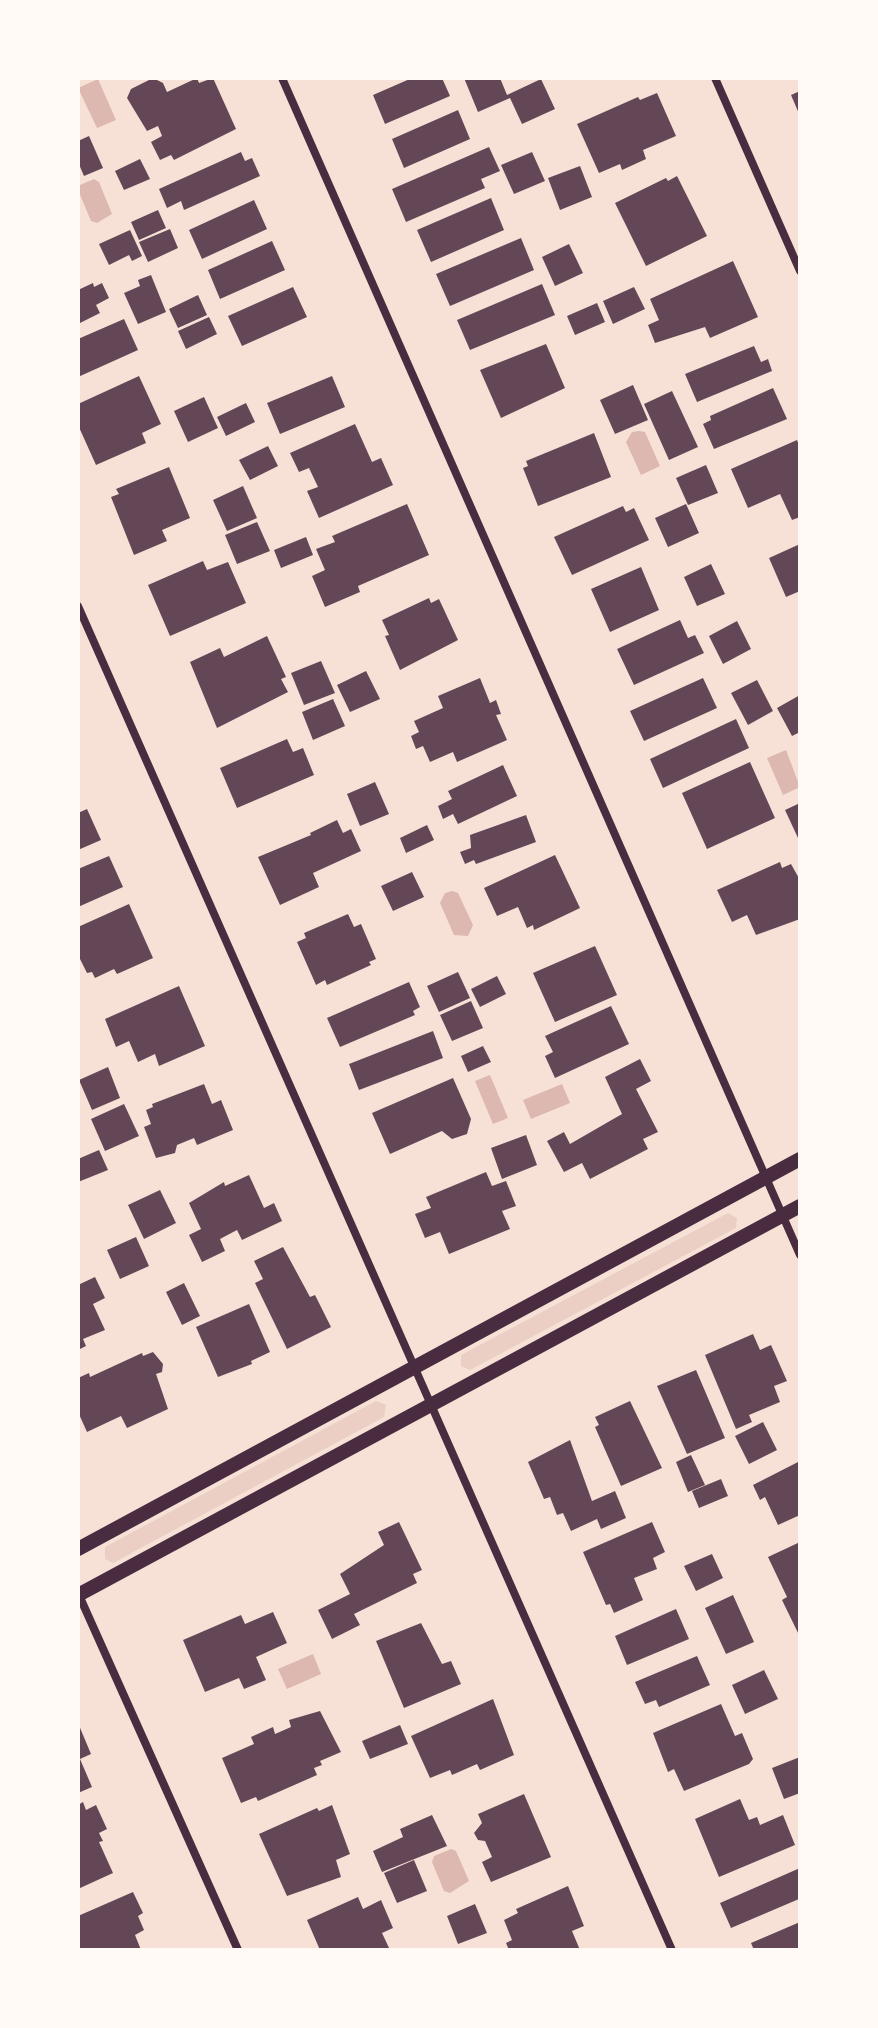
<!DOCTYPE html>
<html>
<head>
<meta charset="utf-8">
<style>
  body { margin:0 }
  #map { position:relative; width:878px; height:2028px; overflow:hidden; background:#f7e1d7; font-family:"PT Sans",sans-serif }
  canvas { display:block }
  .frame { position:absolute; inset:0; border:80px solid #fffaf5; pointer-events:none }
</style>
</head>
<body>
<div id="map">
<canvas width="878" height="2028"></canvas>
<div class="frame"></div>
</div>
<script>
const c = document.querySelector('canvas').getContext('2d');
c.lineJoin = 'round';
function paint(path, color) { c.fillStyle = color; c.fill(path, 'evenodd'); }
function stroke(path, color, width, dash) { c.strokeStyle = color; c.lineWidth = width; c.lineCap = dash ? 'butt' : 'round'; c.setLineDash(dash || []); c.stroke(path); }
paint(new Path2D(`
  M728,1213L737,1218L736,1228L470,1370L461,1366V1355Z
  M376,1401L386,1405L384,1417L113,1563L105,1559V1547Z`), '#ebcfc5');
paint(new Path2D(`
  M98,79L116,120L97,128L78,88Z
  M94,179L99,182L112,214L97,223L91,221L78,190L80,185Z
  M639,431L645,432L660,466L641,475L626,442L632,432Z
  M786,750L800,787L783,795L767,758Z
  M452,891L458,893L473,925L468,936L454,935L440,903L445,893Z
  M490,1075L508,1118L493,1124L475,1081Z
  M562,1084L570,1103L531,1119L523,1100Z
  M313,1654L321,1674L287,1689L278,1669Z
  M451,1849L456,1851L469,1881L450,1893L444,1891L432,1862L434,1856Z`), '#dcb8b0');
paint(new Path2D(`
  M153,78L163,83L167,92L197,78L199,83L213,78L236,129L174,160L171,155L160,160L151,142L162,136L158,126L147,131L127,98L131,89Z
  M412,78H442L450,96L385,124L373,95Z
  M464,78H500L507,95L541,79L555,109L522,124L510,98L478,112Z
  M800,91V116L791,95Z
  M657,93L676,136L643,150L646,159L622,170L620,164L599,173L577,124L638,97L640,100Z
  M458,110L470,139L404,168L392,139Z
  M89,136L103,168L84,176L78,162V141Z
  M489,147L500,171L481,179L485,188L406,222L392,189Z
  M241,152L245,161L252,158L260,176L184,210L181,201L167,208L159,189Z
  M532,152L545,181L514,194L501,165Z
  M140,159L150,179L124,190L115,171Z
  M580,166L592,197L560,210L548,178Z
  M677,176L707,236L646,266L615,203L666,178L668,181Z
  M491,198L504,230L431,262L417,230Z
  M254,200L267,229L202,259L189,230Z
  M158,210L166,228L139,240L131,222Z
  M170,229L178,248L148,262L139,242Z
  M130,230L142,256L132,261L129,255L109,265L99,244Z
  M521,238L534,270L450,306L436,274Z
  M272,241L285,270L220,299L208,270Z
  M569,244L583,273L555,286L542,257Z
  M733,261L758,317L710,338L705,327L655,343L648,325L659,320L650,299Z
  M151,275L166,312L138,324L124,293L140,286L138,280Z
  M93,283L94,287L102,283L109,298L96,305L100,313L78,324V290Z
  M542,284L555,315L470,350L457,320Z
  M293,287L307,317L242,346L228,316Z
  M634,287L645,309L613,324L603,301Z
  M198,295L207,315L178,328L169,309Z
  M597,303L605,322L575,335L567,316Z
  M209,317L217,334L186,349L178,331Z
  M124,319L138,350L78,377V339Z
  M546,344L565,388L501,418L480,370Z
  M754,346L761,362L768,359L772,371L697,402L685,374Z
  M139,376L161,424L142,433L146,443L96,465L78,425V404Z
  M332,376L345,407L280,434L267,403Z
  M633,385L648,420L615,434L600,400Z
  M773,388L787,419L714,449L703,424L711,420L710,416Z
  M672,391L698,447L669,460L644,404Z
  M204,397L218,428L188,442L174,411Z
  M246,403L255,422L226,436L217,417Z
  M355,424L372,462L381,458L393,485L319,518L307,491L318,487L309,468L299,472L290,453Z
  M594,433L611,477L538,506L523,468L528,466L526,461Z
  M797,440L800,448V517L792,520L780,494L748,508L731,469Z
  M268,446L278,466L250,480L239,460Z
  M706,465L718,493L688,505L676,478Z
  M169,467L190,518L162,530L167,541L134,555L111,497L119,494L116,489Z
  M243,486L257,518L227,531L213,500Z
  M407,504L429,555L358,586L360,592L325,607L312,576L325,570L316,549L335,542L332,536Z
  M686,504L699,533L668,547L655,518Z
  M623,506L626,512L634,508L649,540L572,575L554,537Z
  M257,522L270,551L237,564L225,535Z
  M306,537L313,555L281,568L274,550Z
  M800,544V591L786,597L769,558Z
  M203,561L207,570L228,562L246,603L170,636L148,585Z
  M711,564L725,594L697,606L684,577Z
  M641,567L659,610L610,632L591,589Z
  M429,598L431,603L439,599L458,640L400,670L385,636L389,635L382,620Z
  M680,620L688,638L695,635L704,653L634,685L617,649Z
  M737,621L751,649L723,664L709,636Z
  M267,636L286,677L281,679L288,692L217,728L190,662L220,648L224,657Z
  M321,661L335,693L304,705L291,673Z
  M366,671L380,699L350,712L337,685Z
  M480,678L490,703L496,700L501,714L496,715L507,740L457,762L453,752L430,762L423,746L416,749L411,736L419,732L414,721L443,708L438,696Z
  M703,678L717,708L644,741L630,711Z
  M757,680L773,711L748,725L731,693Z
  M800,695V732L792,736L777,708Z
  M333,699L345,726L313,740L302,712Z
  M736,719L749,748L663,788L650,759Z
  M287,739L293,752L303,748L314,775L237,808L220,768Z
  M750,762L775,818L707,849L682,793Z
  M503,765L517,796L458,824L453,814L443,819L438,806L452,799L448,791Z
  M375,782L389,814L360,826L347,794Z
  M800,803V837L798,838L785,810Z
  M87,809L101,840L78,850V813Z
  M526,815L536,842L476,864L474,860L465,864L460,852L471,848L470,835Z
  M337,820L343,833L351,829L361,851L313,873L319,887L280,905L258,857L311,835L310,833Z
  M427,825L434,840L406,853L400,838Z
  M555,855L580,908L534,930L533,925L527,928L518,907L497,916L484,888Z
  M109,856L123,887L78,907V869Z
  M780,862L782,868L791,864L800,880V919L756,935L747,915L732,922L717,890Z
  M412,872L424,897L393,911L381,886Z
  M129,904L153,958L117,974L114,969L95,978L92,972L87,973L78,955V927Z
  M348,914L354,927L361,924L376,959L369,962L371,965L327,985L325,980L316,985L297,942L306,938L304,933Z
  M595,946L617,995L555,1022L533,973Z
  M458,972L470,998L439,1012L427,986Z
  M497,976L506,994L480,1007L471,989Z
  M409,982L420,1007L413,1011L415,1015L340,1047L327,1018Z
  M179,986L205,1046L159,1066L155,1054L138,1062L129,1041L116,1047L105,1019Z
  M471,1001L483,1028L452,1041L440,1015Z
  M611,1006L629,1044L555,1078L545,1056L553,1052L545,1036Z
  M433,1031L443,1058L359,1090L349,1064Z
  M483,1046L491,1062L468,1072L461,1056Z
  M640,1059L651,1081L636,1089L658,1132L643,1139L648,1149L590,1179L582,1163L564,1172L547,1141L564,1132L570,1144L622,1114L605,1077Z
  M108,1067L120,1098L92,1110L79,1080Z
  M453,1078L471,1119L467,1134L452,1139L442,1131L390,1154L372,1113Z
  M204,1084L212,1104L221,1100L233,1130L197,1145L194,1138L177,1145L175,1153L156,1158L144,1127L151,1124L146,1110L153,1107L152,1104Z
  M124,1104L139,1136L105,1151L91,1119Z
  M526,1135L537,1165L502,1179L491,1148Z
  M99,1150L108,1170L78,1182V1159Z
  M486,1172L492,1186L506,1181L516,1206L502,1211L510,1229L449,1254L440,1232L425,1238L415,1214L431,1208L426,1197Z
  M249,1175L264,1208L274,1203L282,1221L242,1240L237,1230L220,1239L225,1251L202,1262L189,1235L201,1229L189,1203L224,1182L225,1186Z
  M160,1190L176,1223L144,1239L128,1205Z
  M136,1237L149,1266L120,1279L107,1250Z
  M283,1247L310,1297L315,1295L331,1327L287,1349L255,1283L263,1279L254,1261Z
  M95,1277L105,1298L93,1304L105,1330L83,1339L86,1346L78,1350V1285Z
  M184,1283L200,1316L182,1325L166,1292Z
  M249,1304L270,1352L251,1361L252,1364L218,1377L196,1327Z
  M753,1334L760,1350L771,1345L787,1381L774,1386L780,1402L749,1415L752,1422L736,1429L705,1355Z
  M153,1352L163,1364L162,1372L156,1374L168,1409L127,1428L121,1416L87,1432L78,1412V1378L89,1373L90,1377L142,1353L143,1356Z
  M696,1370L725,1438L687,1454L657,1386Z
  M630,1401L662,1468L621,1486L595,1427L599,1425L595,1417Z
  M763,1422L777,1450L749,1464L735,1436Z
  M570,1440L592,1501L615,1491L626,1518L601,1529L597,1519L571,1531L563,1513L557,1515L550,1497L544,1499L528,1462Z
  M691,1455L705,1485L688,1492L676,1462Z
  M800,1461V1515L778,1525L765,1497L760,1500L753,1485Z
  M721,1479L728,1496L699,1508L692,1491Z
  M399,1522L422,1570L413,1574L417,1583L354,1614L360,1625L332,1639L318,1610L350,1594L340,1574L384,1545L378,1532Z
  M652,1522L665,1552L653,1558L657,1569L634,1578L643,1600L614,1613L610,1604L606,1605L583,1552Z
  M800,1542V1637L782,1600L787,1597L768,1557Z
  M712,1554L723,1578L696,1591L684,1566Z
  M733,1595L754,1642L726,1654L705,1608Z
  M676,1609L689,1639L627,1665L615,1636Z
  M273,1612L287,1643L256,1657L266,1680L244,1689L239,1678L205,1692L183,1640L241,1615L245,1624Z
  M421,1623L442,1664L451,1661L461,1684L404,1708L376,1641Z
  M697,1656L710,1685L659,1707L656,1700L645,1704L635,1682Z
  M764,1670L778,1699L745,1714L732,1685Z
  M493,1699L514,1755L480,1770L477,1764L452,1775L450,1770L430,1778L411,1736Z
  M721,1704L735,1736L742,1733L753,1759L749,1764L684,1791L674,1769L668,1772L653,1733Z
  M320,1711L341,1752L320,1761L322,1765L314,1768L317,1775L258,1801L256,1797L241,1803L222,1758L254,1744L251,1737L273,1727L275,1734L291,1727L289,1720Z
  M78,1723L91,1754L80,1759L92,1787L78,1793Z
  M400,1725L408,1744L370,1759L362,1741Z
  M800,1757V1793L784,1799L772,1768Z
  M524,1794L551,1857L491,1882L482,1862L492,1857L485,1841L478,1840L474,1833L482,1823L478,1814Z
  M740,1799L749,1820L757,1817L760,1825L783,1815L795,1845L719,1877L695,1819Z
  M83,1802L86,1810L96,1805L107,1829L99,1833L103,1841L99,1842L113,1873L78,1889V1805Z
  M332,1805L350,1854L336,1860L341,1877L287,1896L259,1834L317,1808L319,1811Z
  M432,1815L447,1846L382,1872L373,1851L403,1837L400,1829Z
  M414,1860L427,1891L397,1903L384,1873Z
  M800,1868L799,1899L731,1928L720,1903Z
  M568,1886L584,1926L572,1931L580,1950H509L506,1943L512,1940L504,1920L518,1913L516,1909Z
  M133,1892L143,1913L138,1916L144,1930L135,1935L141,1950H78V1916Z
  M358,1897L363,1909L381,1900L393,1928L382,1933L390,1950H320L307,1920Z
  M475,1904L487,1933L458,1944L447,1916Z
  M800,1922V1950H754L751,1943Z`), '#644757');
stroke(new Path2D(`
  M282,78L800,1255
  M715,78L800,271
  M78,606L672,1950
  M78,1593L238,1950`), '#4a2c40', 8);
stroke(new Path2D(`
  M78,1549L800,1159
  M78,1595L800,1206`), '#4a2c40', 14);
</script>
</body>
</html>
